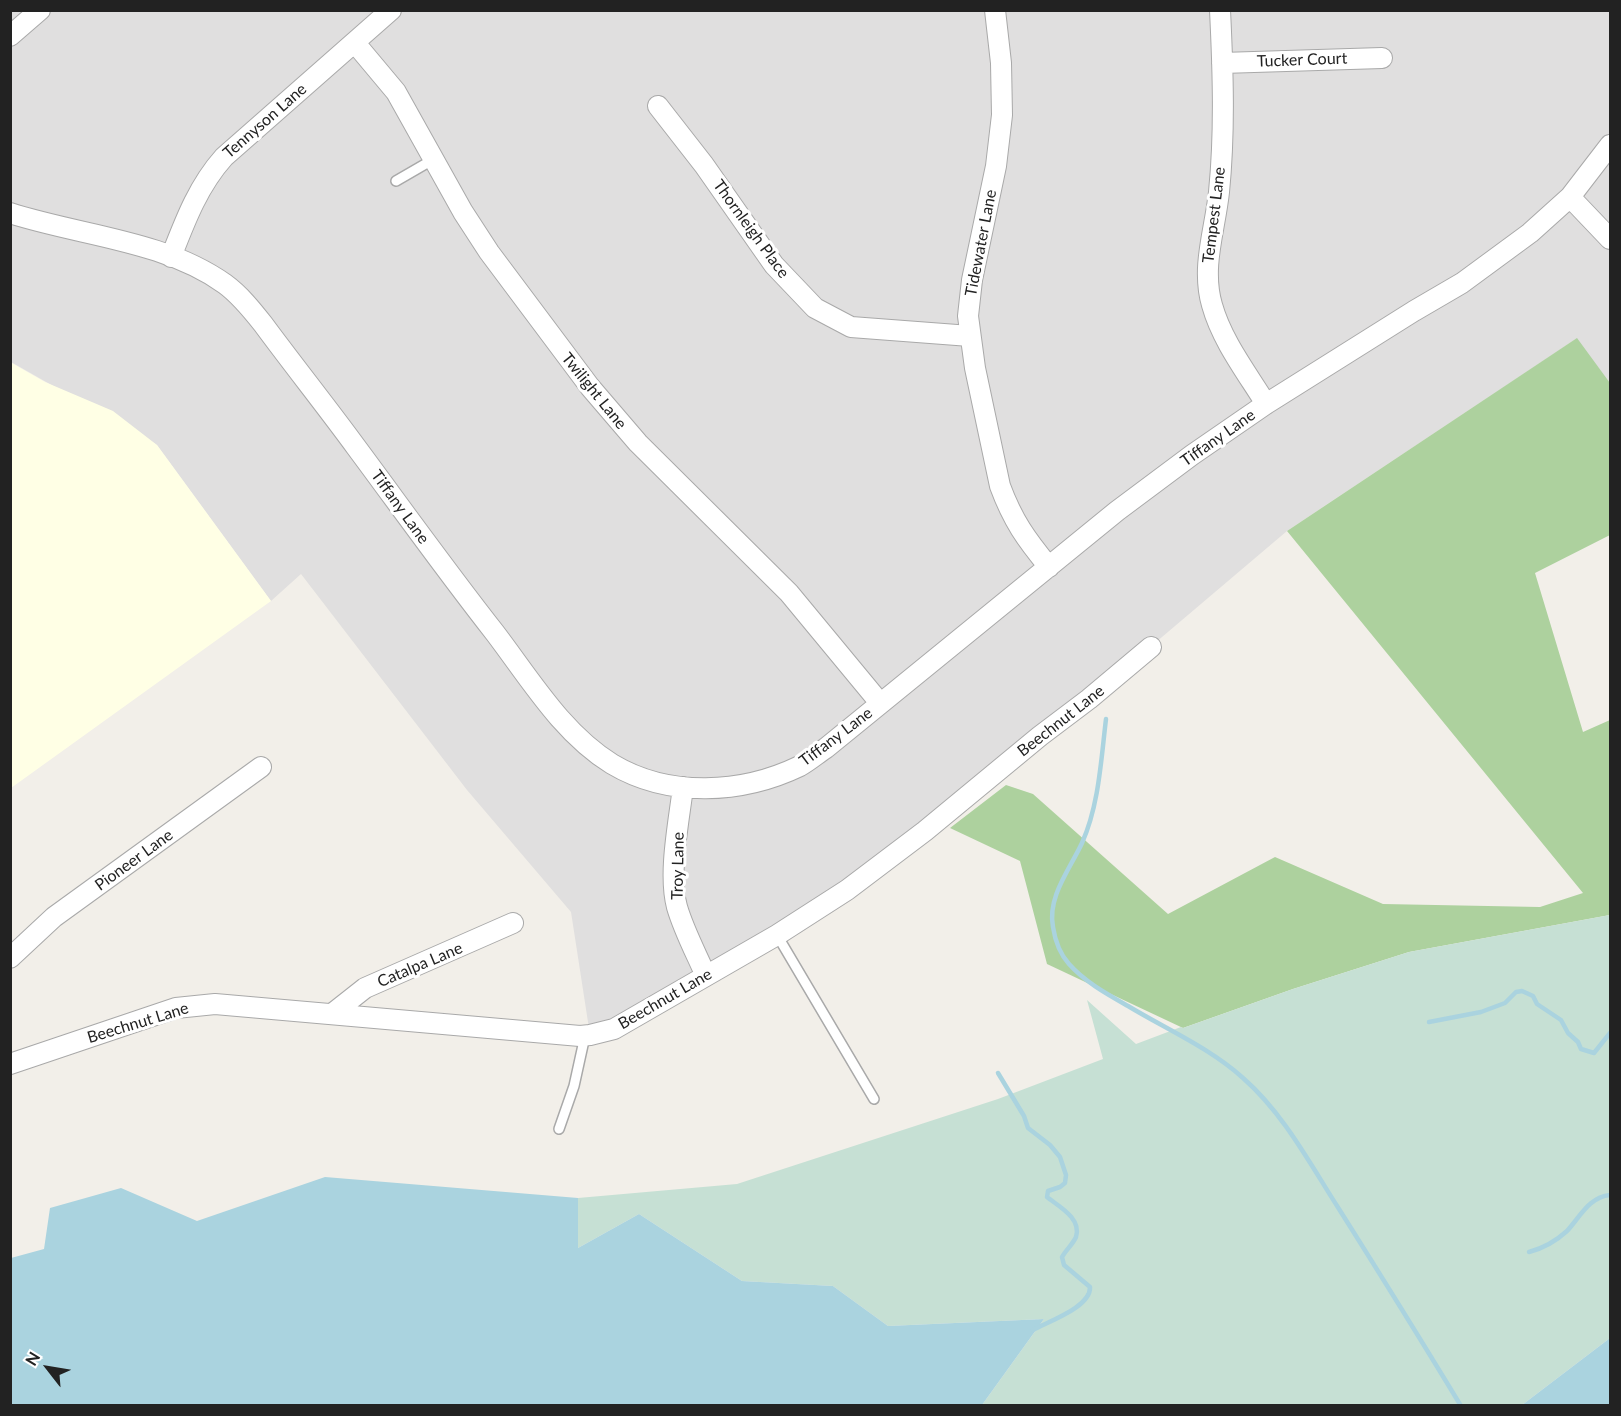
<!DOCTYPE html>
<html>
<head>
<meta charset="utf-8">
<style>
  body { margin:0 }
  #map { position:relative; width:1621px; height:1416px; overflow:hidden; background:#f2efe9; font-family:Lato,sans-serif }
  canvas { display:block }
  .frame { position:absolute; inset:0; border:12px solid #222; pointer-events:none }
  .north { position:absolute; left:18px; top:1338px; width:60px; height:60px; -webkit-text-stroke:4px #fff; paint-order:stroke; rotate:301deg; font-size:16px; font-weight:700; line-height:24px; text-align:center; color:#222 }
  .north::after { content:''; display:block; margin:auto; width:21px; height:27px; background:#222; clip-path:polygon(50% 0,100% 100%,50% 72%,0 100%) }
</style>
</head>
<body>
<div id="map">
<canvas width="1621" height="1416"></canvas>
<div class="frame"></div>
<div class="north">N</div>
</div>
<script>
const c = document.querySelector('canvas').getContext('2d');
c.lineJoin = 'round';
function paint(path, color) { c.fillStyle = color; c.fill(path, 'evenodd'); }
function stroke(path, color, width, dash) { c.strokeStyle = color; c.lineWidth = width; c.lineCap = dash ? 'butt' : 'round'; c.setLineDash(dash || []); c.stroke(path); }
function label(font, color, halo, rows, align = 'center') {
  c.font = font + ' Lato,sans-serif'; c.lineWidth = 6; c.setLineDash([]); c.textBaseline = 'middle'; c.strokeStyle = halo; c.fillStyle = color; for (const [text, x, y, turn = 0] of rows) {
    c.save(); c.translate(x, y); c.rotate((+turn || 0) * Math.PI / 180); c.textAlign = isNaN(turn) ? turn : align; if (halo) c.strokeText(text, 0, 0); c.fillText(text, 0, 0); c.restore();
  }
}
paint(new Path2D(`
  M10,11H1610V383L1576,339L1287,531L1096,693L777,935L590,1035L571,912L467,790L301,574L271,601L157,445L11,362Z`), '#e0dfdf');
paint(new Path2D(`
  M10,362L45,382L113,411L157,445L271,601L11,788Z`), '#ffffe5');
paint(new Path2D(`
  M1577,338L1610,383V535L1535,573L1583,732L1610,720V915L1409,952L1293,989L1183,1028L1047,964L1020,861L950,828L1006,785L1033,794L1168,914L1275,857L1383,904L1540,907L1583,893L1287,531Z`), '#add19e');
paint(new Path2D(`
  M1610,915V1338L1522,1405H982L1044,1319L888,1326L833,1286L742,1281L639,1214L578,1248V1198L737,1184L998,1099L1103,1059L1087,1000L1136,1044L1181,1027L1183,1028L1293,989L1409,952Z`), '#c6e0d4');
paint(new Path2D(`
  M325,1177L578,1198V1248L639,1214L742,1281L833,1286L888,1326L1044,1319L982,1405H11V1258L44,1249L50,1208L121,1188L197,1221Z
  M1610,1338V1405H1522Z`), '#aad3df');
stroke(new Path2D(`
  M1106,719C1101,760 1099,805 1082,843C1070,869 1047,897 1053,927C1055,940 1060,954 1069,964C1085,982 1107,994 1128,1006C1166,1029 1210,1048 1243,1078C1284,1114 1310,1164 1339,1209C1380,1274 1421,1340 1461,1406
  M1429,1022L1481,1012L1505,1003L1516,992L1522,991L1533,996L1537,1004L1561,1020L1568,1033L1578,1042L1581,1049L1594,1053L1610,1033
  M998,1073L1024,1116L1028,1128L1050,1145L1060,1157L1066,1175L1065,1183L1060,1187L1048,1191L1047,1197C1058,1206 1082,1218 1076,1237C1073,1244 1066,1250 1062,1257L1064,1265L1090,1287C1091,1307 1049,1321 1033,1330
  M1529,1252C1544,1248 1555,1242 1567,1231C1580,1217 1589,1197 1610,1195`), '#aad3df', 4.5);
const service = new Path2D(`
  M396,181L434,159
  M777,935L874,1099
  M559,1129L574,1086L585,1036`);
const minor = new Path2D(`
  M995,10L1001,63L1002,115L996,166L972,280L968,316L975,368L1000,486C1013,521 1026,539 1049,567
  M1220,10C1223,71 1225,132 1219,192C1215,230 1201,267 1212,305C1222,341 1247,373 1266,404
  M10,36L40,10
  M355,43L396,92L463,212L489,252L590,387L638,443L789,593L880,703
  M1222,63L1382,58
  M658,106L704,165L774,265L815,308L851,327L970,336
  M1570,197L1610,239
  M10,213C81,236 163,240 225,284C240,295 252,310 263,324C294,366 326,406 356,447C402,509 447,572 495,633C530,679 562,733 612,764C669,798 742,794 800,766C809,761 817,754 826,748L1117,511L1192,455L1266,404L1414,311L1462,283L1530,233L1570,197L1610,145
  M171,257C185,221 198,186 224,157L391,10
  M683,787C679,821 668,874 677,907C684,931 696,953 706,976
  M10,958L54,917L261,767
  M332,1014L365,988L513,923
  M10,1064L176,1008L215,1004L580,1036L590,1035L614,1029L777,935L847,890L925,831L1040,736L1089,699L1151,647`);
stroke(service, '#a9a9a9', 12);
stroke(minor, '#a9a9a9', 22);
stroke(service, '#fff', 9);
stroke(minor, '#fff', 20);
label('16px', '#222', '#fff', [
  ["Tucker Court",1302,60,-2],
  ["Tennyson Lane",265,121,-41],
  ["Tempest Lane",1214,215,-83],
  ["Thornleigh Place",751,229,54],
  ["Tidewater Lane",981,243,-79],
  ["Twilight Lane",594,391,51],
  ["Tiffany Lane",1218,438,-35],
  ["Tiffany Lane",400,507,54],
  ["Beechnut Lane",1061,721,-38],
  ["Tiffany Lane",836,737,-37],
  ["Pioneer Lane",134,860,-36],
  ["Troy Lane",678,866,-89],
  ["Catalpa Lane",420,965,-23],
  ["Beechnut Lane",665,999,-30],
  ["Beechnut Lane",138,1023,-17]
]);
</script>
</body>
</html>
